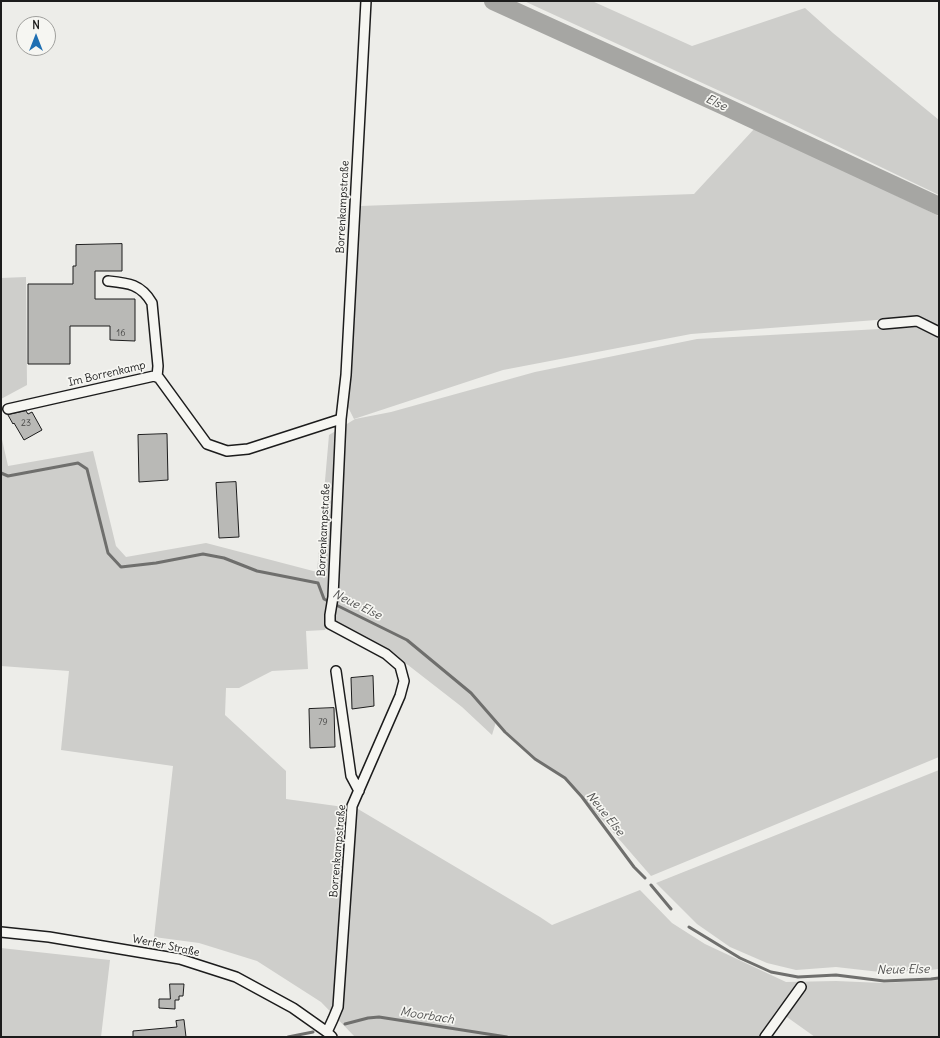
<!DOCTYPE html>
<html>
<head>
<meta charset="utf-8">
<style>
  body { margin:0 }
  #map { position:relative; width:940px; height:1038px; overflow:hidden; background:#edede9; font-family:Delius,sans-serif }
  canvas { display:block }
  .frame { position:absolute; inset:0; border:2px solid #1c1c1c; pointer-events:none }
  .north { position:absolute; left:16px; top:16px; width:40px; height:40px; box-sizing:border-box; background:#f6f6f2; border:1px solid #9f9f9c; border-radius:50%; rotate:0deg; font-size:11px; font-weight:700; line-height:16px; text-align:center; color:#1c1c1c }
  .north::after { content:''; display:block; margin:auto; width:14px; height:18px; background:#1f6fb2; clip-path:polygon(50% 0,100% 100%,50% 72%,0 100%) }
</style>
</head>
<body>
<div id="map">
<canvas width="940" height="1038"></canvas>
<div class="frame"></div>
<div class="north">N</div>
</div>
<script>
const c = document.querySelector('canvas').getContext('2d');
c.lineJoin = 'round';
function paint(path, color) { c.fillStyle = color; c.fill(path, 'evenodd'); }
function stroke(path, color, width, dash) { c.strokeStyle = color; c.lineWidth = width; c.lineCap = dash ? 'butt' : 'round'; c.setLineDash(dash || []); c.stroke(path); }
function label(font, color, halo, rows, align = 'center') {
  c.font = font + ' Delius,sans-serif'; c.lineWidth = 3.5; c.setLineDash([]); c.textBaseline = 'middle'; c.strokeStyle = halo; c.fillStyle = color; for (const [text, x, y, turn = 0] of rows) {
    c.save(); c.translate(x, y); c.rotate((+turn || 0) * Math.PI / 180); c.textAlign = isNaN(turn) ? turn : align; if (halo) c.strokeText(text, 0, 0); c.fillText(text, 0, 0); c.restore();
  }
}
paint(new Path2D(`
  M524,1H592L692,46L805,8L833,33L939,120V195L785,121Z
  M755,128L939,216V327L916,317L691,334L503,370L354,419L348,407L360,206L694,194Z
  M26,277L27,385L1,399V278Z
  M916,327L939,335V757L651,876L566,778L536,759L496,722L492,735L462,707L408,665L329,619L325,630L306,631L308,669L272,671L239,688H226L225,715L286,771V799L358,809L540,917L552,925L640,890L672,923L705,944L786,982L836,981L883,983L939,980V1037H815L777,1010L759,1037H355L321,1002L257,961L199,943L154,937L173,766L61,750L69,671L1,666V435L8,466L93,451L116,546L126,557L206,543L317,572L329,435L355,419L391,412L535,372L697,339Z
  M939,770V969L920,971L880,972L836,967L796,970L767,963L730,947L697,924L656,883Z
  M1,948L110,960L101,1037H1Z`), '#cececb');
stroke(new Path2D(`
  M1,473L8,476L78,463L87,469L108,553L121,567L156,563L203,554L224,558L257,571L318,583L324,599L407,640L471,693L505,732L535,759L565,778L582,797L634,867L645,878
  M651,885L671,909
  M689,927L740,958L771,972L798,977L836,975L884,981L931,979L939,978
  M345,1024L368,1018L379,1017L507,1037
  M288,1037L313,1032`), '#6f6f6d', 3);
stroke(new Path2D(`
  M493,1L724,106L939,206`), '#a6a6a3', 18);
const building = new Path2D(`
  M122,244V271H95V299H135V341L110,340V326H70V364H28V284H73V266H76V245Z
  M26,411L28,414L32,412L42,430L24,440L14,423L13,424L8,415Z
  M167,434L168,480L139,482L138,435Z
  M236,482L239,537L219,538L216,483Z
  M373,676L374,706L352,709L351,678Z
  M334,708L335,747L310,748L309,709Z
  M170,984H184L183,996H179V1000H175V1009L159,1008V999H170Z
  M184,1020L186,1037H133V1031L177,1027L176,1021Z`);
paint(building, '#b9b9b6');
stroke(building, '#1c1c1c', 1);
const minor = new Path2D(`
  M108,281C128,283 141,284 152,303L158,366L157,377
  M883,324L917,321L939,332
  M8,409L154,376L159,378L207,444L227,451L248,449L341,419
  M336,671L351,776L359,791
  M1,932L49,937L180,959L236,977L293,1008L327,1032L332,1037
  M327,1032L333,1019L338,1007L352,806L400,696L404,681L400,666L386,654L330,624V615L333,597L341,419L346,375L366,1
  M765,1037L801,987`);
stroke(minor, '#1c1c1c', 12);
stroke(minor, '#f6f6f2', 9);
label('9px', '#434342', null, [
  ["16",121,333],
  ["23",26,423],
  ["79",323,722]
]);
label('11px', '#1c1c1c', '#f6f6f2', [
  ["Borrenkampstraße",343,207,-87],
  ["Im Borrenkamp",107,374,-13],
  ["Borrenkampstraße",324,530,-87],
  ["Borrenkampstraße",338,851,-85],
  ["Werfer Straße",166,946,12]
]);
label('italic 12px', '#535352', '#f6f6f2', [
  ["Else",716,103,25],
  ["Neue Else",357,605,26],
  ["Neue Else",605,814,51],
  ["Neue Else",903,970,-1],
  ["Moorbach",427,1016,9]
]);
</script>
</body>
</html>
